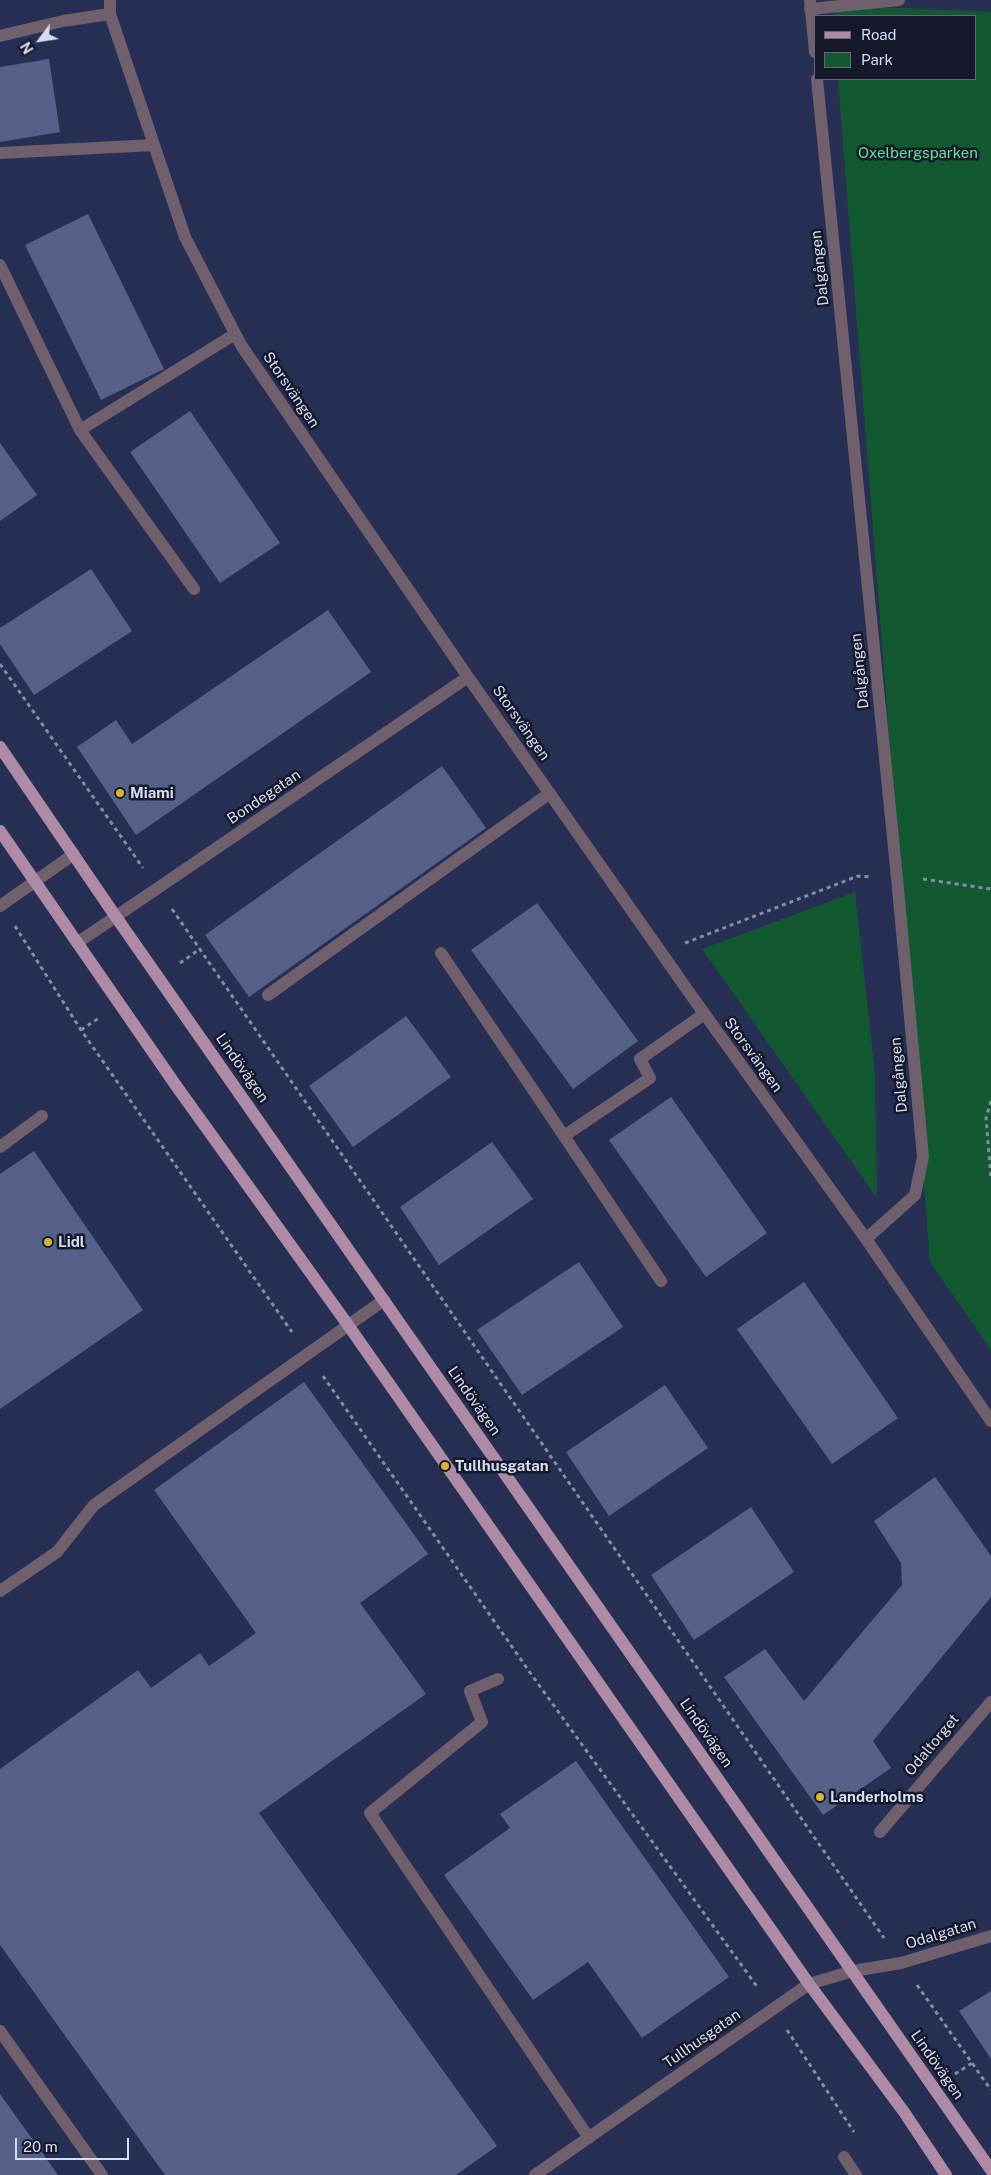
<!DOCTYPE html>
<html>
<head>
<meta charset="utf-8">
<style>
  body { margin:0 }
  #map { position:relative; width:991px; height:2175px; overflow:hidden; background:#282f54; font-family:"Public Sans",sans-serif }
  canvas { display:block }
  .legend { position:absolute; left:814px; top:15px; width:162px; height:65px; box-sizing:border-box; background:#15192a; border:1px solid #62677b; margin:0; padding:6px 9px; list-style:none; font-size:15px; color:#d6dcf4 }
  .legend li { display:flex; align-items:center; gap:10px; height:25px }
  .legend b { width:25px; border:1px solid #62677b }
  .north { position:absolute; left:15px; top:15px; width:50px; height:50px; -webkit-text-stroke:4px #15192a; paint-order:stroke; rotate:239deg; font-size:14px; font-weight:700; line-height:20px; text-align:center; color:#d6dcf4 }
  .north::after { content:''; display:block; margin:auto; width:18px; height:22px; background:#d6dcf4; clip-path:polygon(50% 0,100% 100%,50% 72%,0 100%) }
  .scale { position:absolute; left:15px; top:2138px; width:114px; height:22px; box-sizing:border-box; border:2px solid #d6dcf4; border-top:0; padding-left:6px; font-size:15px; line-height:18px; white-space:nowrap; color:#d6dcf4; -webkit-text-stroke:4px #15192a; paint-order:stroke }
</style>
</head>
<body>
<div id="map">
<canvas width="991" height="2175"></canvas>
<ul class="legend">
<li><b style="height:6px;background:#ad8aa6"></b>Road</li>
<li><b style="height:14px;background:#125831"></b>Park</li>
</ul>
<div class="north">N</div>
<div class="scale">20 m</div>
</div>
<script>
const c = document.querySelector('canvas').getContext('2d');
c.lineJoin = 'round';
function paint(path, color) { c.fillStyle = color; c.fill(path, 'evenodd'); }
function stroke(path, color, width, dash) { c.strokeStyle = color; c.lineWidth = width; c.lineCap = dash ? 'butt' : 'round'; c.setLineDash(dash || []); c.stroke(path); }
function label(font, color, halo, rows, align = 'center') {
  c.font = font + ' "Public Sans",sans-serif'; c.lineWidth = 5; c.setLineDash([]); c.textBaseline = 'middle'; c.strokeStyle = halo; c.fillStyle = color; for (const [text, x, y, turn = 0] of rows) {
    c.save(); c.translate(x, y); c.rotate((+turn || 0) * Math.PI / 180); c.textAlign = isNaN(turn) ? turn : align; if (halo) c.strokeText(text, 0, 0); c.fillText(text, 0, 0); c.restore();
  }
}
paint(new Path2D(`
  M833,5L991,12V1350L930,1262L838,79H975V16H834Z
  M855,892L875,1073L877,1198L702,949Z`), '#125831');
paint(new Path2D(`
  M49,59L60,132L0,142V67Z
  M88,214L164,369L101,400L25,245Z
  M190,411L280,543L220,583L130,452Z
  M0,443L37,495L0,521Z
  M91,569L132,631L34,695L0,644V628Z
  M328,610L371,672L136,835L77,747L116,720L132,744Z
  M442,766L486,828L249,997L205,935Z
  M537,903L638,1041L573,1089L471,950Z
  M406,1016L451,1077L353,1147L309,1086Z
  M671,1097L767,1233L706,1277L609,1140Z
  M492,1142L533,1199L439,1265L400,1207Z
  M34,1151L143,1310L0,1409V1174Z
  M579,1262L623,1327L522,1395L477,1330Z
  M804,1282L898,1418L832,1464L737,1329Z
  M304,1382L428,1554L360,1603L426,1694L259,1813L497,2146L456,2175H165L0,1945V1769L138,1670L151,1688L200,1653L209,1666L256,1633L154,1490Z
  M665,1385L708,1448L609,1516L566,1452Z
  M935,1477L991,1556V1597L873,1741L891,1768L823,1815L724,1677L765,1649L804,1701L902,1585L901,1563L874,1521Z
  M751,1507L794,1572L694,1640L651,1575Z
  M576,1761L729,1977L642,2038L588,1962L533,2000L444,1875L510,1828L500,1814Z
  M991,1991V2059L959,2011Z
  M0,2094L58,2175H0Z`), '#566089');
stroke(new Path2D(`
  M0,664L143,868
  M923,879L991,889
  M172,909L884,1938
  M15,926L81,1030L292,1332
  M685,943L858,876L871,877
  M180,963L200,949
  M81,1030L99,1018
  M991,1101L986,1118L991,1179
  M323,1376L531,1674L758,1988
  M917,1985L991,2090
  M787,2030L854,2132
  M955,2074L972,2063`), '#858ba9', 3, [4, 4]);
stroke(new Path2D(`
  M110,0V14L185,237L241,345L468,677L691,995L866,1239L991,1421
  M810,0L815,52
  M810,9L899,0
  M0,36L63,21L110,14
  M817,79L897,878L923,1157L915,1195L866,1239
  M0,153L154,145
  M0,265L80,430L194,589
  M80,430L235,334
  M0,906L74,854
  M77,943L468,677
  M441,953L564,1136L650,1078L640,1059L704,1014
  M268,995L550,793
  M564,1136L661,1281
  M0,1147L42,1116
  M0,1591L57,1552L94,1505L384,1300
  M498,1679L470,1691L482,1722L370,1813L589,2138
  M880,1832L991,1702
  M0,2031L102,2175
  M844,2157L856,2175
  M535,2175L809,1984L853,1971L901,1963L991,1936`), '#705f6d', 12);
stroke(new Path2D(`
  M0,747L116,917L991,2170
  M0,831L177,1087L348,1325L809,1984L904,2112L946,2175`), '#ad8aa6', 12);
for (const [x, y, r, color] of [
  [120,793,5,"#d6b534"],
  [48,1242,5,"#d6b534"],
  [445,1466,5,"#d6b534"],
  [820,1797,5,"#d6b534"]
]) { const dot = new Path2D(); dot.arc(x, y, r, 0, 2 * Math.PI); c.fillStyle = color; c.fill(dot); stroke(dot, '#15192a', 2); }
label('15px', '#66e194', '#15192a', [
  ["Oxelbergsparken",918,153]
]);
label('15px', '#d6dcf4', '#15192a', [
  ["Dalgången",820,268,-96],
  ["Storsvängen",291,390,56],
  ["Dalgången",860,671,-96],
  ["Storsvängen",521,723,55],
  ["Bondegatan",264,797,-34],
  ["Storsvängen",753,1055,54],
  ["Lindövägen",242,1068,55],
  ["Dalgången",899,1075,-95],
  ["Lindövägen",474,1401,55],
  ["Lindövägen",706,1733,55],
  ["Odaltorget",932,1745,-50],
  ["Odalgatan",941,1934,-17],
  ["Tullhusgatan",702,2039,-35],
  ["Lindövägen",937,2065,55]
]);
label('bold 15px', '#d6dcf4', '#15192a', [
  ["Miami",130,793],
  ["Lidl",58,1242],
  ["Tullhusgatan",455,1466],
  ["Landerholms",830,1797]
], 'left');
</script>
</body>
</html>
